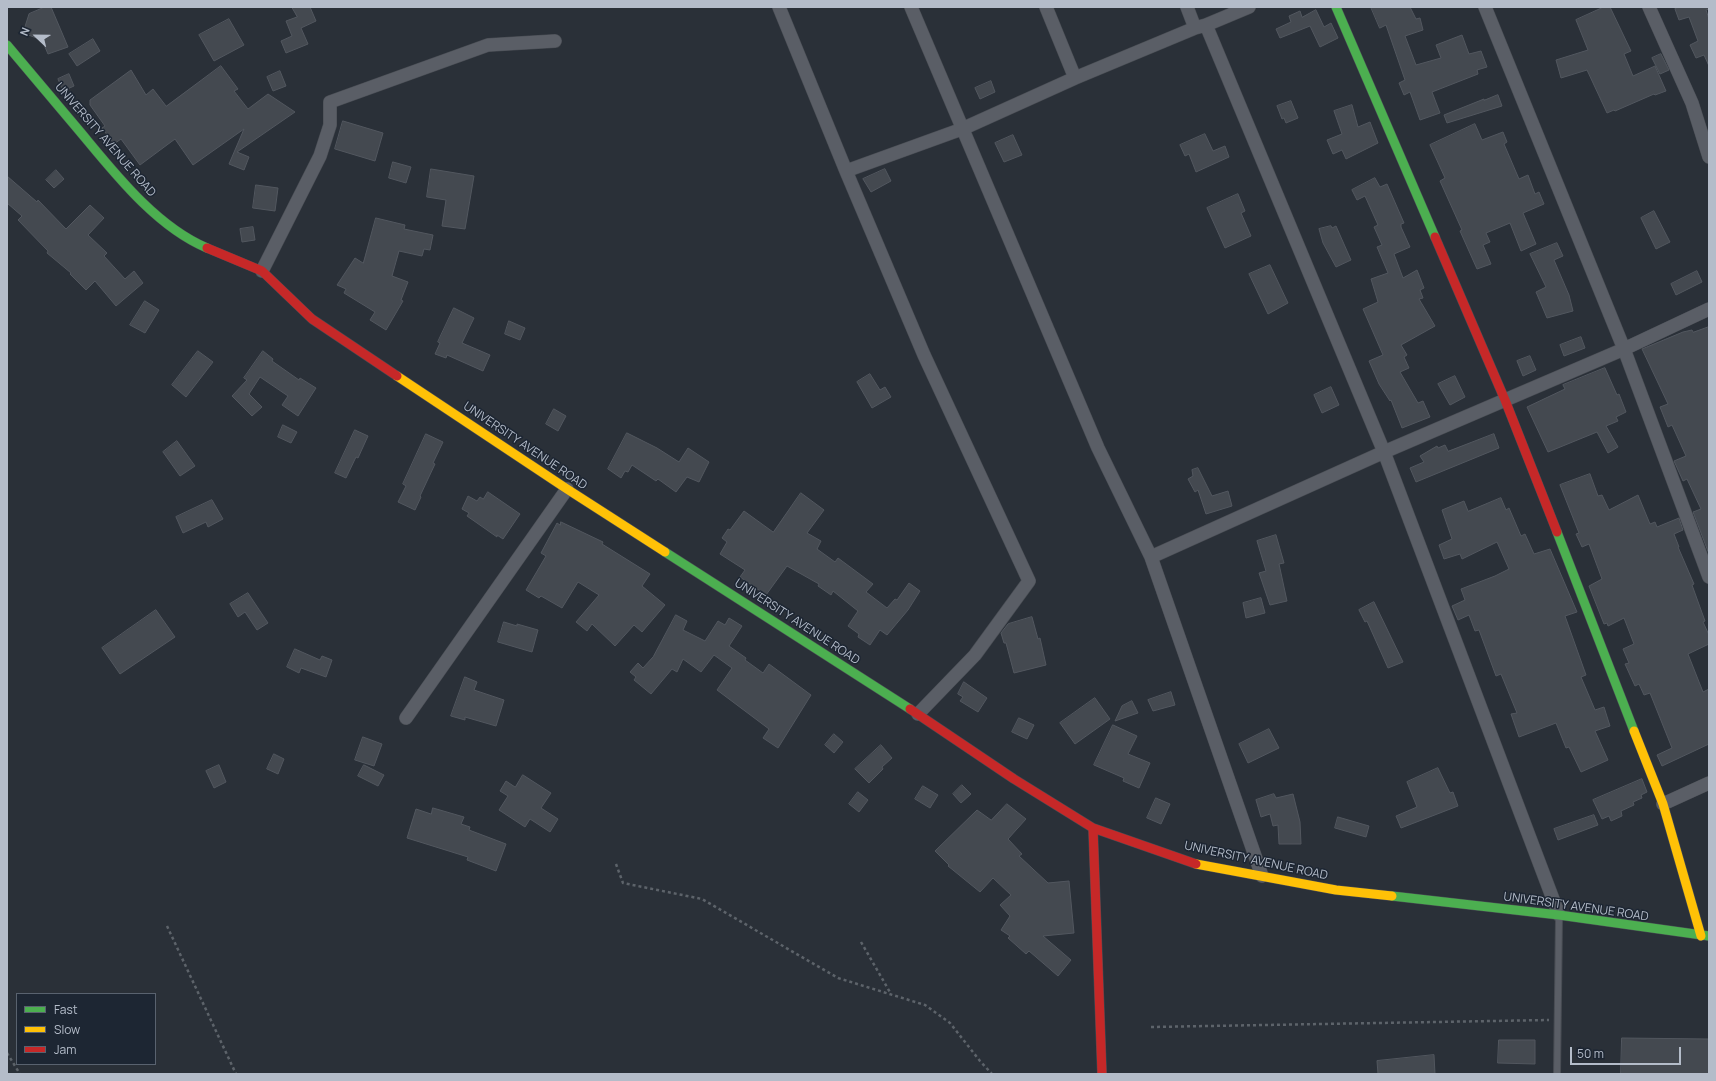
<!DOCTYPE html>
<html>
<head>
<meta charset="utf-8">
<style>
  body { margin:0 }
  #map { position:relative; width:1716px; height:1081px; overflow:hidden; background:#2a3038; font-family:Manrope,sans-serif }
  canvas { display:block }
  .frame { position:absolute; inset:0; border:8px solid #b4bcc9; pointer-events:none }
  .legend { position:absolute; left:16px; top:993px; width:140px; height:72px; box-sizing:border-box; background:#1d2633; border:1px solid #59626f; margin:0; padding:5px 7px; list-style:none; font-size:12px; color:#b4bcc9 }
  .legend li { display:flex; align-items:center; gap:8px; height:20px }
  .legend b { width:20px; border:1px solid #59626f }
  .north { position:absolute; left:16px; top:16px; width:40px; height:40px; -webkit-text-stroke:3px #1d2633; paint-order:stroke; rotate:292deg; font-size:11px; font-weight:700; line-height:16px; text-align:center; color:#b4bcc9 }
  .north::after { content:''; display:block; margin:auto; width:14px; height:18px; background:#b4bcc9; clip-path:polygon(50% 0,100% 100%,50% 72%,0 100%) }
  .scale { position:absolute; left:1570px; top:1047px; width:111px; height:18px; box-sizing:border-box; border:2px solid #b4bcc9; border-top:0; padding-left:5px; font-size:12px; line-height:14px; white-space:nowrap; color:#b4bcc9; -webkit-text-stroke:3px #1d2633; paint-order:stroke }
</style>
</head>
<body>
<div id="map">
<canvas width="1716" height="1081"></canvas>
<div class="frame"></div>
<ul class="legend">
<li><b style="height:5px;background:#4caf50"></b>Fast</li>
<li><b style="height:5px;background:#ffc107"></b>Slow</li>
<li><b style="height:5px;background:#c62828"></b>Jam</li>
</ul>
<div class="north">N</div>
<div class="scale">50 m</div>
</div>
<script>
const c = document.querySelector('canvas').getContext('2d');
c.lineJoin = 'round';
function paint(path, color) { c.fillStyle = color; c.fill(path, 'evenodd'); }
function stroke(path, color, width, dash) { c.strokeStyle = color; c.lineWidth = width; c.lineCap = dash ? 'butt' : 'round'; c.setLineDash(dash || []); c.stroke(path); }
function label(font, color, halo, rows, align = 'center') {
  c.font = font + ' Manrope,sans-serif'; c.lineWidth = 3; c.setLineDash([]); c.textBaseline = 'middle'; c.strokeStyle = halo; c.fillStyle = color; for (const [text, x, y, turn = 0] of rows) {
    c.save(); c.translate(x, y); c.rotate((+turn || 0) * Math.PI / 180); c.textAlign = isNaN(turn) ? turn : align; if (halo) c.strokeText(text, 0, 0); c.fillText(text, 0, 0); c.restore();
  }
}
const building = new Path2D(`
  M45,7H51L68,47L48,54L42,40L23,33L29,14Z
  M292,7H310L316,21L301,28L308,44L286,53L281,41L292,36L286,21L297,17Z
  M1371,7H1410L1416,19L1420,18L1423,30L1405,36L1416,65L1441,58L1436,45L1462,35L1469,54L1481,51L1487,67L1477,70L1478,74L1432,92L1440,113L1420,120L1410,92L1404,95L1399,83L1405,80L1386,25L1380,28Z
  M1604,7H1610L1631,51L1624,54L1633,76L1655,66L1666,91L1655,95L1654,94L1615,111L1614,110L1607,113L1587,70L1561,78L1556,60L1588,50L1576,20Z
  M1681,7H1709V9L1706,10L1709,19V66L1704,55L1696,58L1690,45L1698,41L1689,17L1679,20L1675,9Z
  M1316,10L1324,27L1331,23L1338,38L1320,47L1310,26L1280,38L1276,29L1291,22L1289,16L1300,11L1302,17Z
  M229,19L244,45L214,61L199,35Z
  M93,39L100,51L77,66L69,54Z
  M1661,54L1669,70L1660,74L1652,58Z
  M221,66L238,89L234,91L248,109L268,94L295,112L237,152L249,157L244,170L229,164L244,129L193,165L175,139L140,165L121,139L114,144L102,128L105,126L90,105V100L131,70L146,95L153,89L166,106Z
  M280,71L286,86L273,91L267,77Z
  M69,74L74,86L63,91L58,79Z
  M991,81L995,92L980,99L975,88Z
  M1498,95L1502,106L1447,123L1444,115L1484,99V100Z
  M1291,101L1298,118L1286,123L1284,118L1282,119L1277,106Z
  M1352,105L1358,127L1370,122L1378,143L1346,159L1342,150L1333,154L1327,140L1342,134L1334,111Z
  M343,121L383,133L375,161L335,149Z
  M1475,124L1482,140L1503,132L1507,142L1504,144L1519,179L1528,175L1535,194L1539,192L1544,204L1523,213L1536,244L1521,251L1510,223L1486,233L1490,242L1483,245L1491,264L1477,269L1460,231L1462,230L1440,181L1445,178L1430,145Z
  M1205,134L1213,151L1225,146L1229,157L1196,172L1189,154L1185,156L1180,145Z
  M1013,135L1022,155L1004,162L995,143Z
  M393,162L411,167L406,183L389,178Z
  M431,169L474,176L465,229L442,226L446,200L427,197Z
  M885,169L891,181L871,192L863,179Z
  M56,170L64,179L54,188L46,180Z
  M7,176L37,202L38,200L66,229L90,205L104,218L88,235L107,253L104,256L125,279L134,271L143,283L116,306L95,281L86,290L70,274L71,273L47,253L48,251L18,220L22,216L7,203Z
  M1375,178L1380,187L1387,184L1404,223L1401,224V227L1410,247L1394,254L1403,278L1417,270L1424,288L1420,290L1423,298L1419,299L1435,326L1401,345L1407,355L1404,357L1409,368L1400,372L1418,403L1423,401L1430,417L1402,428L1391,400L1390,401L1379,384L1369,361L1383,355L1363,309L1378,302L1371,279L1388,273L1377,247L1382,245L1374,227L1378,225L1365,196L1357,200L1352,190Z
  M256,185L278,188L275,211L253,208Z
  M1238,194L1245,211L1241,213L1251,236L1225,248L1207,208Z
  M1654,211L1670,242L1656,249L1641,218Z
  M376,218L405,225L404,229L433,235L430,250L424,249L422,256L399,251L392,276L408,282L401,300L403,301L386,330L370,320L375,312L344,293L346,289L337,285L355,258L363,263Z
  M1331,226L1332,228L1336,226L1351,260L1336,267L1323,243L1319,229Z
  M253,227L255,240L242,242L240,229Z
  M1557,243L1563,256L1554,260L1569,295L1573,311L1547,318L1536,292L1546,287L1530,254Z
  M1270,265L1288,303L1268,314L1249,274Z
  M1697,271L1702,282L1676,295L1671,284Z
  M145,301L159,310L145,333L130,325Z
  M454,308L474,318L462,343L490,355L483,371L447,355L446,358L435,354L440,343L438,342Z
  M509,321L525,328L520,340L505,334Z
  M1709,327V554L1693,512L1701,509L1687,479L1683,481L1674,461L1686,456L1672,425L1668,427L1660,407L1668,404L1642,349L1683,332L1692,330L1693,332Z
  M1581,337L1585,348L1564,356L1560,345Z
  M198,351L213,362L186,397L172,385Z
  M263,351L273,359L272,361L299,380L300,378L316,388L298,416L282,405L288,396L260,377L249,394L262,407L252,416L232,396L247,380L244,378Z
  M1530,356L1536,370L1523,376L1517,361Z
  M1605,368L1617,395L1619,394L1626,412L1616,417L1618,421L1606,426L1618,447L1608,453L1597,432L1548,452L1527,407L1565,389L1563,385Z
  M870,374L880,390L885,387L891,397L872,408L857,382Z
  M1455,376L1465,397L1450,405L1438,384Z
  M1331,387L1339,405L1322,413L1314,395Z
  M554,409L566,416L558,431L546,424Z
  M283,425L297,432L291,443L278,437Z
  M355,430L368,436L358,458L356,457L346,478L335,473Z
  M627,433L657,448L679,462L688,448L709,462L699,482L687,477L676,492L658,479L656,481L632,465L628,472L625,471L621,478L608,469Z
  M426,434L443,442L433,463L435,464L420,496L421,497L415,510L398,502L406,486L403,484Z
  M1494,434L1499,448L1416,482L1410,468L1424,462L1420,456L1437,446L1438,448L1445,445L1448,451Z
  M177,441L195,466L180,476L163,452Z
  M1198,468L1212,496L1228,491L1232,506L1206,514L1198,490L1195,492L1188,479L1193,476L1192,470Z
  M1590,474L1598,496L1602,495L1609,510L1638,495L1650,524L1655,522L1657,527L1679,518L1683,530L1674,534L1679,547H1678L1694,584L1692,585L1705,621L1703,622L1709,635V644L1688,654L1703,692L1709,689V744L1662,766L1657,755L1672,748L1650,693L1644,695L1639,684L1635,686L1625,664L1629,663L1623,649L1634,644L1624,618L1608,626L1607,623L1604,624L1589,586L1602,579L1589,544L1582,547L1576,534L1579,533L1560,485Z
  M488,492L520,514L503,539L497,535V537L467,516L469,513L462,509L468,496L477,501L480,497L483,499Z
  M801,493L824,510L807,533L821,541L817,549L835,562L838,558L873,584L866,592L887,608L895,599L897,600L909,583L920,591L908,610L887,635L880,630L870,645L858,637L859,634L848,626L858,611L833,591L831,595L818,586L819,584L787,566L766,595L740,577L745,570L720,554L727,542L722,538L728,529L730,530L744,511L773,532Z
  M1501,498L1506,510L1509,508L1521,536L1525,534L1534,554L1550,549L1577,612L1565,616L1586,675L1581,677L1595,710L1604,707L1610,726L1595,731L1608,760L1581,772L1569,747L1566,748L1556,723L1519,737L1511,714L1517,713L1501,674L1496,676L1479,630L1475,631L1469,615L1458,620L1452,606L1465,600L1461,589L1495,576L1509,569L1497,542L1462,559L1460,554L1444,559L1439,545L1452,539L1442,510L1464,501L1468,511Z
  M212,500L223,519L208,527L206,522L183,533L176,517Z
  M561,522L603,542L602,544L650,574L642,586L665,605L642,632L634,625L615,646L592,624L587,631L576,622L599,595L578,582L562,608L541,596L539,598L526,590L546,556L541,553L557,523L560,525Z
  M1276,535L1284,563L1279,564L1287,601L1270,605L1259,573L1266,571L1257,541Z
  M248,593L268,623L257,630L245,612L238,617L230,604Z
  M1261,598L1265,613L1246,618L1243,603Z
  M1374,602L1403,662L1388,668L1367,621L1365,622L1359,610Z
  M156,610L175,637L120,674L102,648Z
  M676,615L687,621L683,630L705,641L718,621L725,625L729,618L742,626L729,646L746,658L745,660L763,673L769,664L811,695L778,748L763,738L769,729L717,690L732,668L714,655L701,672L683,659L677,672L672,669L651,694L634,680L636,677L630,672L638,663L643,668L653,657Z
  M1032,617L1038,639L1040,638L1046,665L1014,673L1006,643H1004L1001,633L1008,624Z
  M504,622L517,626V624L538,630L532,652L498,642Z
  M295,649L320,660L322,656L332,660L326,677L301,668L299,673L287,667Z
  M465,677L477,682L474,690L504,700L496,726L465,717V720L451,716Z
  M964,682L987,698L978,712L960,701L963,697L958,694Z
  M1171,692L1175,705L1153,711L1148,700Z
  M1095,698L1110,719L1075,744L1060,723Z
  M1132,701L1138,713L1115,721L1122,706Z
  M1019,718L1034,725L1027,739L1012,732Z
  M1113,725L1137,736L1128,754L1150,763L1139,788L1123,781L1124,778L1094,765Z
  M1269,729L1279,748L1248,763L1239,744Z
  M834,734L843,742L834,753L825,745Z
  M363,737L382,744L374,766L355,760Z
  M881,745L892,758L882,767L883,769L869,783L855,769Z
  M274,754L284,759L278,774L267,769Z
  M219,765L226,782L214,788L206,771Z
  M364,765L384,775L378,786L358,776Z
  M1438,768L1450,793L1453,792L1458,806L1401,828L1396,816L1417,807L1407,782Z
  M523,775L551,793L541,808L558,819L550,832L530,819L525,827L499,810L508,796L500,791L506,781L515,787Z
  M1642,779L1647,792L1641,795L1642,798L1633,802L1634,805L1621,811L1622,816L1611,821L1609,816L1602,819L1593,800Z
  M962,785L971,794L961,803L953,794Z
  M923,786L938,795L930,808L915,799Z
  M858,792L868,800L859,812L849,804Z
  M1274,794L1276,798L1293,794L1300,822L1301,844H1279L1278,825L1273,826L1270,814L1261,817L1256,800Z
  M1156,798L1170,804L1161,824L1147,818Z
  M1007,804L1026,819L1008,839L1022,854L1019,856L1048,883L1069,881L1074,933L1043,936L1071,960L1058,976L1029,951L1026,954L1008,938L1010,936L1001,930L1010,916L1000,905L1011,895L993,878L980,892L948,866L949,865L935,851L977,810L991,820Z
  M433,808L464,817L461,824L470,827L469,830L506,844L496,871L467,860L468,857L407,838L416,809L431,814Z
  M1594,815L1598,825L1558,840L1554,829Z
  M1338,817L1369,826L1366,837L1335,828Z
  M1622,1038L1709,1039V1074H1621Z
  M1499,1040H1535V1064L1498,1063Z
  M1434,1055L1435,1074H1378L1377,1061Z`);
paint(building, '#444950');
stroke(building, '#52575f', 1);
const lane = new Path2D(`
  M1557,1074L1559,918`);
const street = new Path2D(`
  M779,7L846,171L924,355L1029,581L975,655L918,714
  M911,7L1098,448L1151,557L1262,876
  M1046,7L1075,78
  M1187,7L1195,28
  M1485,7L1624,349L1709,577
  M1649,7L1692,103L1709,157
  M1206,25L1384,452L1559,915
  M846,171L962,129L1075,78L1195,28L1206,25L1249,7
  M262,271L320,156L330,125V102L488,45L555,41
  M1151,557L1384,452L1624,349L1709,309
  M406,718L567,489
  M1663,804L1709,783`);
const fast = new Path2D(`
  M1336,7L1435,237
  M7,45C32,75 57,104 82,134C116,175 157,227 207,248
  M1557,532L1634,731
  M665,552L910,709
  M1392,896L1559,915L1709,936`);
const slow = new Path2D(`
  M397,376L567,489L665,552
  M1634,731L1663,804L1701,936
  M1196,864L1336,890L1392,896`);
const jam = new Path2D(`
  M1435,237L1505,400L1557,532
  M207,248L262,271L312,319L397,376
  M910,709L1014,779L1093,828L1196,864
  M1093,828L1102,1074`);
stroke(lane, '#484c53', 8);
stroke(street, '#484c53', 14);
stroke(fast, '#484c53', 10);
stroke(slow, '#484c53', 10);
stroke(jam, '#484c53', 10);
stroke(new Path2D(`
  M616,864L623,883L702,899L838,978L925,1005L950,1023L980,1061L992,1074
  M167,926L236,1074
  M861,942L891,994
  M1151,1027L1549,1020
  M7,1053L20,1074`), '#5d636a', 2.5, [3, 3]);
stroke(lane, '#5a5e66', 6);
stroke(street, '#5a5e66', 13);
stroke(fast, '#4caf50', 9);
stroke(slow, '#ffc107', 9);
stroke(jam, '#c62828', 9);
label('12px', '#b4bcc9', '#1d2633', [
  ["UNIVERSITY AVENUE ROAD",105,140,49],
  ["UNIVERSITY AVENUE ROAD",525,446,34],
  ["UNIVERSITY AVENUE ROAD",797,622,33],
  ["UNIVERSITY AVENUE ROAD",1256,861,12],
  ["UNIVERSITY AVENUE ROAD",1576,907,8]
]);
</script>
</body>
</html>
